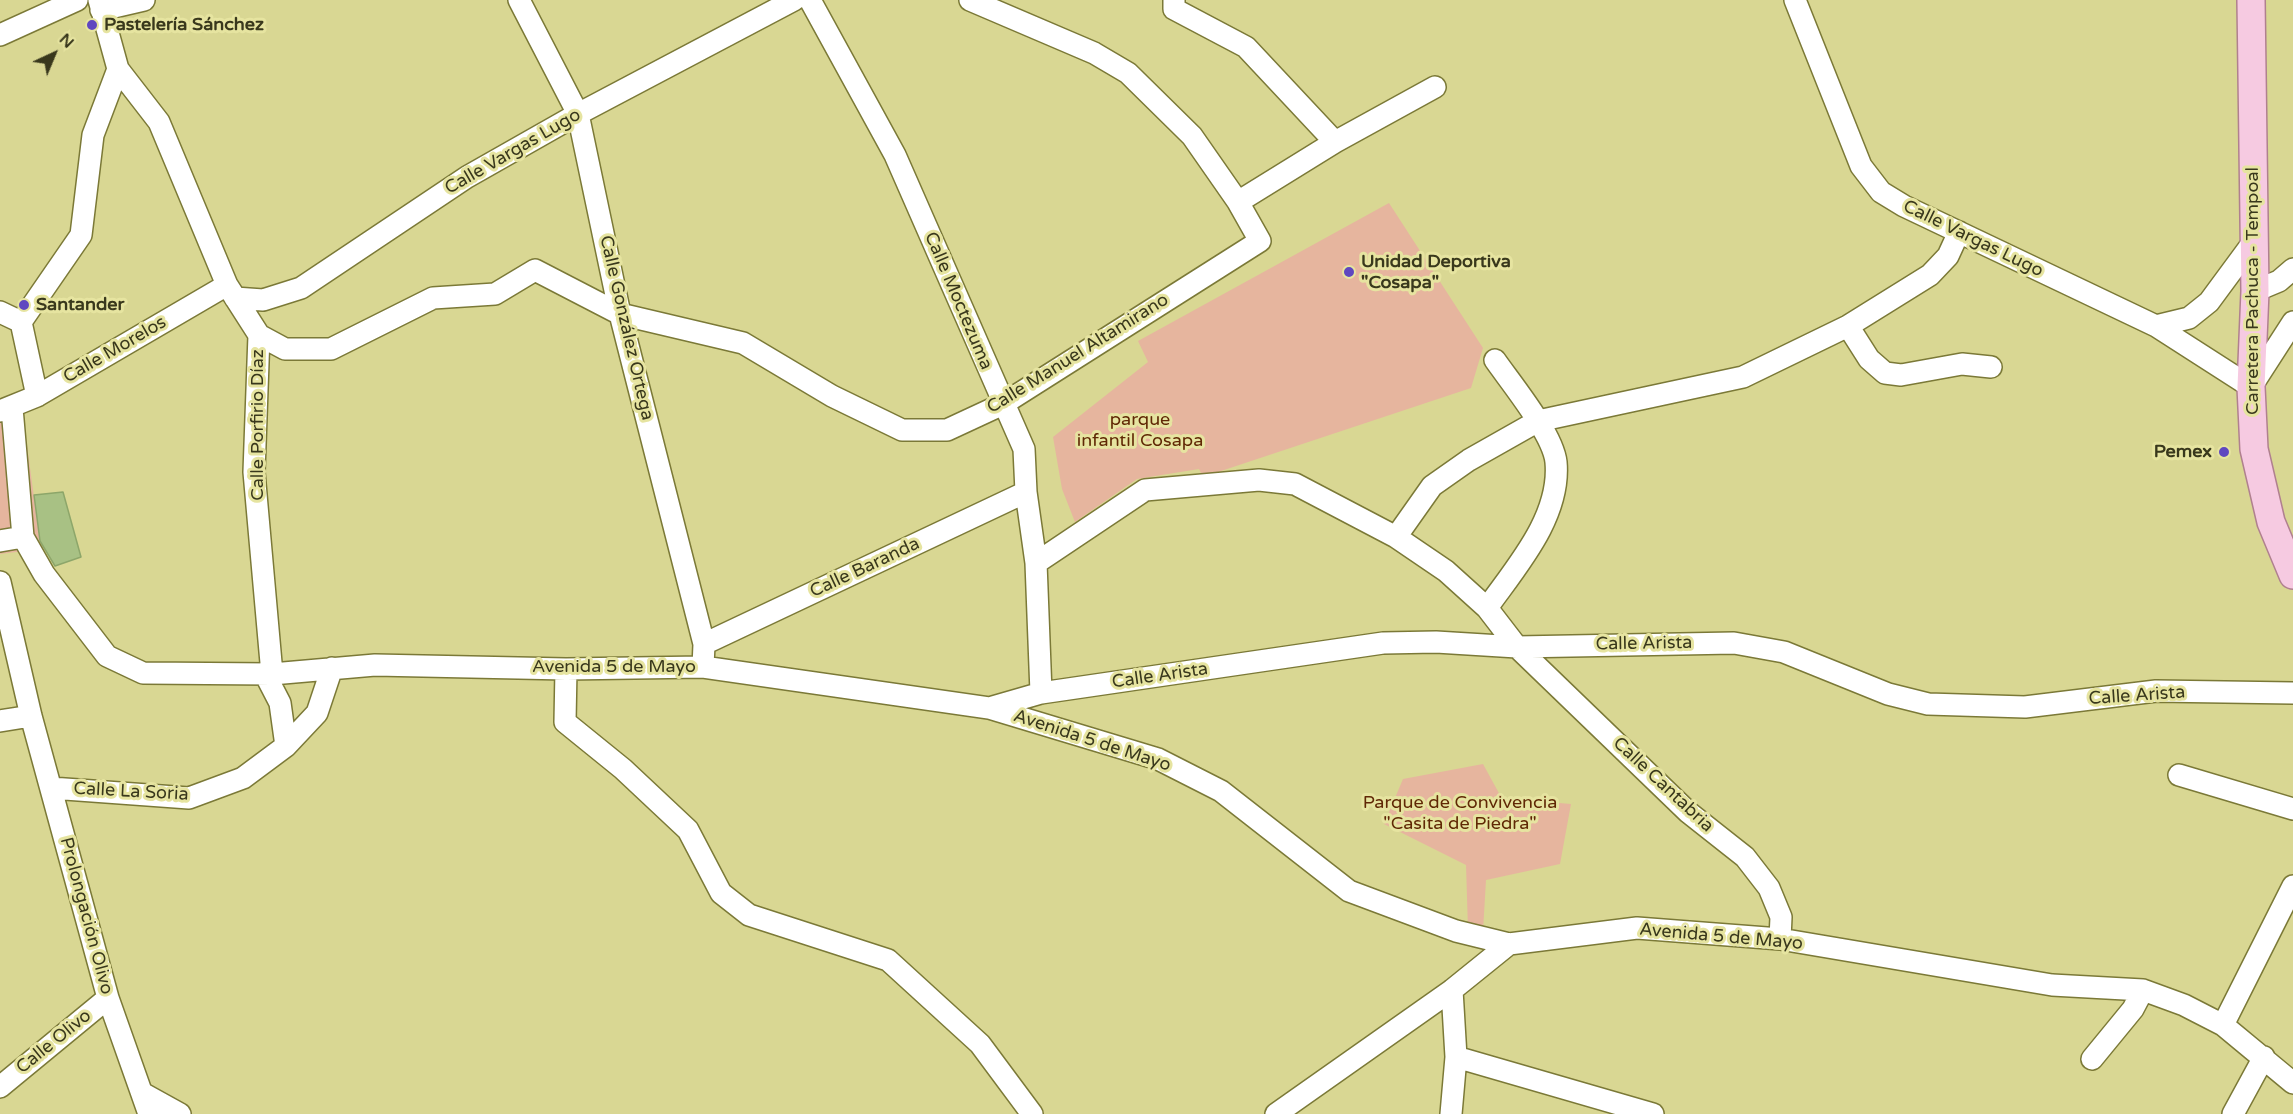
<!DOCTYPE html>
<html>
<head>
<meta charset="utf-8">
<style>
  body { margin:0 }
  #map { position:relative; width:2293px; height:1114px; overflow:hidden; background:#d9d793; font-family:"Varela Round",sans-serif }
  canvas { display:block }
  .north { position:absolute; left:24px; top:24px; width:60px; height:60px; -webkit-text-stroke:4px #e6e4a0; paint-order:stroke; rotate:44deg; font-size:16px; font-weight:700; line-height:24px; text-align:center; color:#39381c }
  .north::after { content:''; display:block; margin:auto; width:21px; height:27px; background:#39381c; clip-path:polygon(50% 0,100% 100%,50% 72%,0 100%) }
</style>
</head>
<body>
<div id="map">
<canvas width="2293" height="1114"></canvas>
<div class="north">N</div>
</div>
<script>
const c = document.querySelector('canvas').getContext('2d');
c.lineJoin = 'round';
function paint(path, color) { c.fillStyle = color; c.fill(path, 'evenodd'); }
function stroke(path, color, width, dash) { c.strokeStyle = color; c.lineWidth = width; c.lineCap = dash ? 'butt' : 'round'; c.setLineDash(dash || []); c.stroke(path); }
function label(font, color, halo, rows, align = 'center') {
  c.font = font + ' "Varela Round",sans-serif'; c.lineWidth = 6; c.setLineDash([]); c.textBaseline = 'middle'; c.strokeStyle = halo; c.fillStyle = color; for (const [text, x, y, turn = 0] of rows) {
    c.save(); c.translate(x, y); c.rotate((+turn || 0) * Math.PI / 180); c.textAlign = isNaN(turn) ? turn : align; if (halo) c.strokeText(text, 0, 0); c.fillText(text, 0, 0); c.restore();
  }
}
paint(new Path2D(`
  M1389,203L1483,348L1471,388L1203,477L1199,469L1137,479L1075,522L1062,489L1053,437L1148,362L1138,341Z
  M23,416L41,549L0,554V422Z
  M1483,764L1506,806L1536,801L1571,804L1560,864L1486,880L1483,931L1468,929L1466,865L1384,824L1403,779Z`), '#e6b59e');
const building = new Path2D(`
  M63,492L81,557L55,566L40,541L34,495Z`);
paint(building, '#a8c184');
stroke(building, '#8da66a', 1.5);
const minor = new Path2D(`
  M519,0L578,114L620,314L704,644L703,667
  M810,0L895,155L1024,449L1026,492L1036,563L1041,693
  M1174,0V9L1246,47L1335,142
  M1795,0L1861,166L1881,192L1904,206L2156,326L2251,387L2293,322
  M101,10L144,0
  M0,35L77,0
  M118,69L159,122L227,285L259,335L254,472L272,674
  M1238,202L1335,142L1435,87
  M2255,291L2279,281L2293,269
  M235,298L263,300L301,288L467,177L578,114L794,0
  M0,312L21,322
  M21,322L81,235L93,135L118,69L99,0
  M21,322L37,396
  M1848,326L1869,359L1885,373L1901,375L1962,364L1991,367
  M2156,326L2189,318L2209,302L2254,241
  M259,335L285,349H331L433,298L495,294L535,270L620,314L743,343L832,396L902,430H947L1003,404L1260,241L1238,202L1192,136L1128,73L1094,53L970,0
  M12,408L23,537L44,574L107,656L143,673L272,674L375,665L566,669L703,667L989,708L1158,759L1221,791L1349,891L1456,931L1509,944L1637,928L1780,939L2052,985L2143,990L2184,1005L2223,1025L2293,1083
  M0,411L37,396L227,285
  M1396,537L1432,486L1469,460L1538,421L1743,377L1848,326L1930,275L1948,256L1959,232
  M0,541L23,537
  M1036,563L1145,490L1259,480L1295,484L1396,537L1446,571L1487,608L1517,647L1688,812L1745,857L1769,888L1781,917L1780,939
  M0,582L31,716L108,998L149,1114
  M1487,608C1516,567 1561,517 1556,462C1553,434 1511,383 1495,360
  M704,644L1026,492
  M566,669L565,722L623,769L688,830L721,893L749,915L888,960L980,1044L1032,1114
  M265,674L280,703L286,746
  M989,708L1041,693L1383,643L1436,642L1517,647L1734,643L1784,652L1888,694L1928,704L2025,707L2156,691L2293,693
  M0,721L31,716
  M2179,775L2293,809
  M51,788L189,798L243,778L286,746L317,713L332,668
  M2223,1025L2293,886
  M1456,1057L1653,1114
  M2092,1059L2133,1009L2143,990
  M0,1087L108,998
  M142,1093L180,1114
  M1276,1114L1452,990L1509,944
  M1451,1114L1456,1057L1452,990
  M2233,1114L2264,1057`);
const major = new Path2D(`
  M2251,0L2255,291L2251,387L2254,449L2271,522L2293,575`);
stroke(minor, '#7b7937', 24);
stroke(major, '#b0808f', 30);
stroke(minor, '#fff', 21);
stroke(major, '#f6cae1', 27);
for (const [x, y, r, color] of [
  [92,25,6,"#5f47c0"],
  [1349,272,6,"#5f47c0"],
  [24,305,6,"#5f47c0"],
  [2224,452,6,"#5f47c0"]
]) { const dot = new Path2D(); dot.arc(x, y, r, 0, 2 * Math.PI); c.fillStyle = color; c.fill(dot); stroke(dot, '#e6e4a0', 2); }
label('bold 18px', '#39381c', '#e6e4a0', [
  ["Pastelería Sánchez",104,25],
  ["Unidad Deportiva",1361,262],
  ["\"Cosapa\"",1361,283],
  ["Santander",36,305],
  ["Pemex",2212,452,"right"]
], 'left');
label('18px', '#39381c', '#e6e4a0', [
  ["Calle Vargas Lugo",513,152,-30],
  ["Calle Vargas Lugo",1973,239,26],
  ["Carretera Pachuca - Tempoal",2253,291,-90],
  ["Calle Moctezuma",958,301,67],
  ["Calle González Ortega",626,328,77],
  ["Calle Morelos",115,350,-30],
  ["Calle Manuel Altamirano",1078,354,-32],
  ["Calle Porfirio Díaz",258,425,-90],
  ["Calle Baranda",865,568,-25],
  ["Calle Arista",1644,644,-1],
  ["Avenida 5 de Mayo",614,667],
  ["Calle Arista",1160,676,-8],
  ["Calle Arista",2137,696,-4],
  ["Avenida 5 de Mayo",1092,741,18],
  ["Calle Cantabria",1663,785,43],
  ["Calle La Soria",131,792,3],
  ["Prolongación Olivo",86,916,75],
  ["Avenida 5 de Mayo",1721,937,5],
  ["Calle Olivo",54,1042,-39]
]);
label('18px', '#602805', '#e6e4a0', [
  ["parque",1140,420],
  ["infantil Cosapa",1140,441],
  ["Parque de Convivencia",1460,803],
  ["\"Casita de Piedra\"",1460,824]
]);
</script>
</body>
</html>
